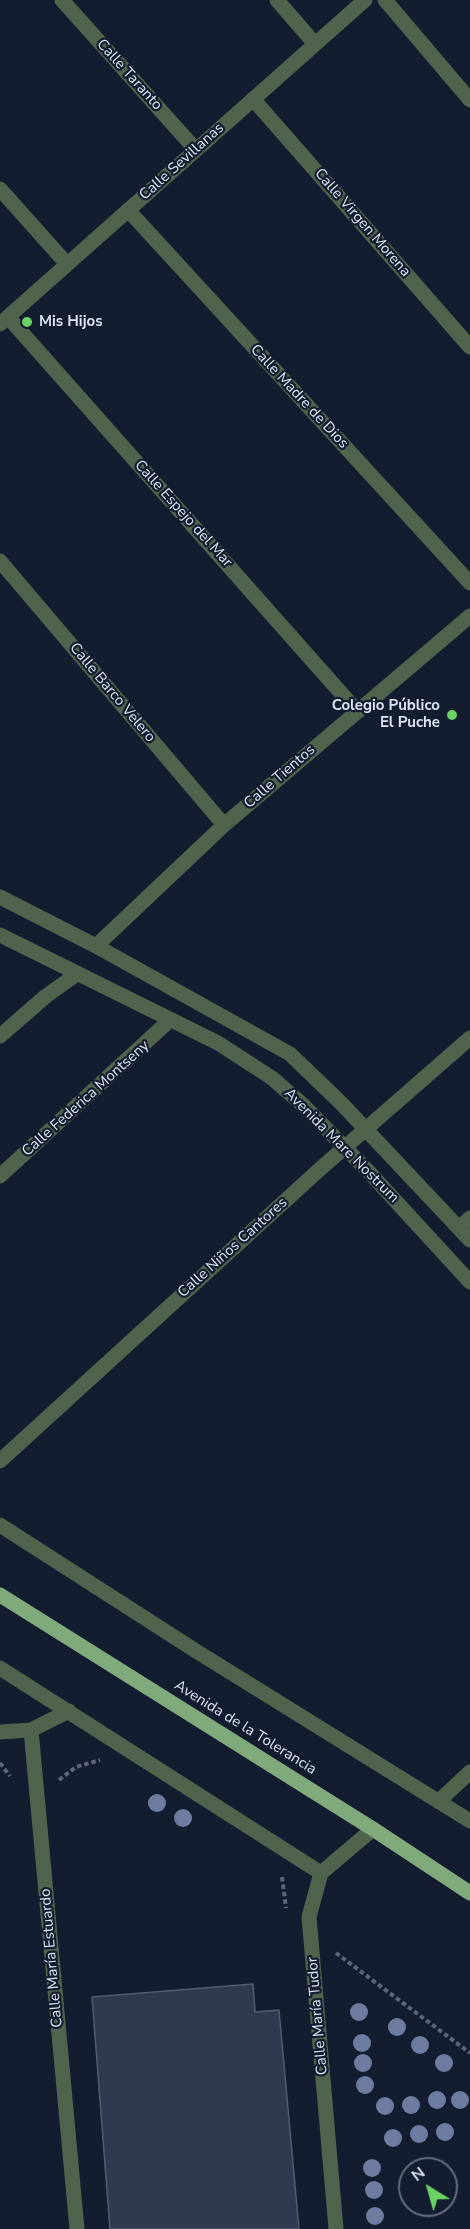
<!DOCTYPE html>
<html>
<head>
<meta charset="utf-8">
<style>
  body { margin:0 }
  #map { position:relative; width:470px; height:2229px; overflow:hidden; background:#141c2f; font-family:"Nunito Sans",sans-serif }
  canvas { display:block }
  .north { position:absolute; left:398px; top:2157px; width:60px; height:60px; box-sizing:border-box; background:#141c2f; border:2px solid #646c7d; border-radius:50%; rotate:323deg; font-size:16px; font-weight:700; line-height:24px; text-align:center; color:#dde4f1 }
  .north::after { content:''; display:block; margin:auto; width:21px; height:27px; background:#6ad363; clip-path:polygon(50% 0,100% 100%,50% 72%,0 100%) }
</style>
</head>
<body>
<div id="map">
<canvas width="470" height="2229"></canvas>
<div class="north">N</div>
</div>
<script>
const c = document.querySelector('canvas').getContext('2d');
c.lineJoin = 'round';
function paint(path, color) { c.fillStyle = color; c.fill(path, 'evenodd'); }
function stroke(path, color, width, dash) { c.strokeStyle = color; c.lineWidth = width; c.lineCap = dash ? 'butt' : 'round'; c.setLineDash(dash || []); c.stroke(path); }
function label(font, color, halo, rows, align = 'center') {
  c.font = font + ' "Nunito Sans",sans-serif'; c.lineWidth = 4.5; c.setLineDash([]); c.textBaseline = 'middle'; c.strokeStyle = halo; c.fillStyle = color; for (const [text, x, y, turn = 0] of rows) {
    c.save(); c.translate(x, y); c.rotate((+turn || 0) * Math.PI / 180); c.textAlign = isNaN(turn) ? turn : align; if (halo) c.strokeText(text, 0, 0); c.fillText(text, 0, 0); c.restore();
  }
}
const building = new Path2D(`
  M253,1984L255,2012L279,2010L299,2229H110L92,1997Z`);
paint(building, '#30394f');
stroke(building, '#515c73', 1.5);
stroke(new Path2D(`
  M0,1763L10,1776
  M59,1780L76,1767L100,1760
  M282,1877L286,1908
  M336,1953L470,2053`), '#5e6576', 4, [4.5, 3]);
stroke(new Path2D(`
  M62,0L196,150
  M277,0L315,44
  M385,0L470,100
  M253,99L470,347
  M0,189L67,264
  M128,210L470,583
  M8,317L357,711
  M0,324L365,0
  M0,561L224,825
  M0,897L96,946L290,1054L341,1103L470,1240
  M0,935L218,1043L272,1078L303,1105L369,1172L470,1282
  M96,946L224,825L470,616
  M0,1036L46,996L77,974
  M0,1176L170,1020
  M459,1228L470,1218
  M0,1461L320,1169L470,1038
  M0,1525L196,1651L470,1821
  M0,1668L321,1873
  M69,1711L31,1730L77,2229
  M0,1732L31,1730
  M439,1801L470,1772
  M336,2229L309,1917L321,1873L373,1829`), '#4f634d', 15);
stroke(new Path2D(`
  M0,1595L373,1829L470,1893`), '#81aa7c', 15);
c.fillStyle = '#6d7ca0';
for (const [x, y] of [
  [157,1803],
  [183,1818],
  [359,2012],
  [397,2027],
  [362,2043],
  [420,2045],
  [363,2063],
  [444,2063],
  [365,2085],
  [437,2100],
  [460,2100],
  [411,2105],
  [385,2106],
  [445,2132],
  [419,2134],
  [393,2138],
  [372,2168],
  [374,2190],
  [375,2216]
]) { c.beginPath(); c.arc(x, y, 9, 0, 2 * Math.PI); c.fill(); }
for (const [x, y, r, color] of [
  [27,322,6,"#6ad363"],
  [452,715,6,"#6ad363"]
]) { const dot = new Path2D(); dot.arc(x, y, r, 0, 2 * Math.PI); c.fillStyle = color; c.fill(dot); stroke(dot, '#141c2f', 2); }
label('15px', '#dde4f1', '#141c2f', [
  ["Calle Taranto",129,75,48],
  ["Calle Sevillanas",182,162,-42],
  ["Calle Virgen Morena",362,223,49],
  ["Calle Madre de Dios",299,397,47],
  ["Calle Espejo del Mar",183,514,48],
  ["Calle Barco Velero",112,693,50],
  ["Calle Tientos",280,777,-41],
  ["Calle Federica Montseny",86,1099,-42],
  ["Avenida Mare Nostrum",341,1146,45],
  ["Calle Niños Cantores",233,1248,-42],
  ["Avenida de la Tolerancia",245,1728,32],
  ["Calle María Estuardo",52,1958,-95],
  ["Calle María Tudor",318,2016,-95]
]);
label('bold 15px', '#dde4f1', '#141c2f', [
  ["Mis Hijos",39,322],
  ["Colegio Público",440,706,"right"],
  ["El Puche",440,723,"right"]
], 'left');
</script>
</body>
</html>
